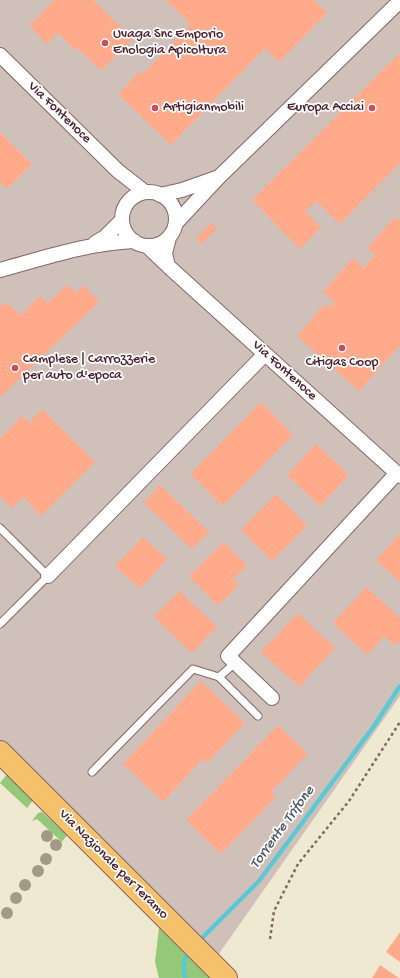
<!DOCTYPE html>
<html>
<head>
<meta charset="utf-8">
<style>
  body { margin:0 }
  canvas { display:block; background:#f0e9d1 }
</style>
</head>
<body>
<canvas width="400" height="978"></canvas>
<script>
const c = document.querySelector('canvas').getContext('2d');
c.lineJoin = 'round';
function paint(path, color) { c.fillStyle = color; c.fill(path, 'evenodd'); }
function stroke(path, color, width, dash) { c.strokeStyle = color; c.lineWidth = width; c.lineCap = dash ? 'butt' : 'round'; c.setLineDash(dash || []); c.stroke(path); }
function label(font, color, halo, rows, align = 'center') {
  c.font = font + ' "Gochi Hand",sans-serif'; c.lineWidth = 3.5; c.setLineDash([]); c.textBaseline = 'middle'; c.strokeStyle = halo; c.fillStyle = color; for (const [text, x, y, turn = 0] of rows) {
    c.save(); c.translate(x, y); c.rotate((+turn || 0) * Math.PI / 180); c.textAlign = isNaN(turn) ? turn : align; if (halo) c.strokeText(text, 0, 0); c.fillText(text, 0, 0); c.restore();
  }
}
paint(new Path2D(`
  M0,0H400V696L216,958L0,741Z`), '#cfc0ba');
paint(new Path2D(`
  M8,773L34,799L27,808L0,783Z
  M42,812L67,835L62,842L37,819L32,821L38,813Z
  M159,927L212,978H159L155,962Z`), '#95c878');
stroke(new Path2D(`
  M198,942L259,881L374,726L400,686
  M185,978C183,968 183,958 190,950`), '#5cc8d4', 4.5);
paint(new Path2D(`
  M54,0H93L133,39L101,71L77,48L75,50L58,33L47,44L29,26Z
  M166,0H314L327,13L279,62L265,48L171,145L118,94L140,71L143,74L191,24Z
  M400,53V163L340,224L316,201L305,211L321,227L300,249L252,200Z
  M0,132L32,164L7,189L0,183Z
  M395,217L400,221V345L359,391L297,336L325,304L329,308L334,302L323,292L353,258L364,268L375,255L367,248Z
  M211,223L217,228L202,244L196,239Z
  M67,285L76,293L83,285L99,302L0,397V307L5,302L21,315L40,296L48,303Z
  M261,402L293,435L223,506L190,474Z
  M42,409L95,462L41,516L23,497L12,508L0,496V439L22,416L29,423Z
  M316,444L349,475L320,506L287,475Z
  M160,485L209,532L192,549L144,503Z
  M276,494L307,526L272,561L241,530Z
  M400,534V582L376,560Z
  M143,537L167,559L140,589L115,566Z
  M224,542L247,566L233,579L239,585L218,606L189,576Z
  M366,587L400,618V640L395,646L384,636L367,655L333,623Z
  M179,591L217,626L192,653L154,617Z
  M298,613L335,648L299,687L261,652Z
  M201,681L245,723L207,763L203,759L163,802L123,764Z
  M278,725L308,754L271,792L276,797L221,854L186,820Z
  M400,932V962L386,952Z
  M380,965L399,978H372Z`), '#ffaa8b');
const lane = new Path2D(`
  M0,528L48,576L0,624
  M219,677L258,716
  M92,772L193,669L219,677L235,663`);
const street = new Path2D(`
  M0,55L118,171L145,192
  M122 219a27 27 0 1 1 54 0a27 27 0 1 1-54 0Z
  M160,195L182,190L216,178
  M176,223L219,177L400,1
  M95,243L105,237L122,220
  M147,246L168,266L165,253L169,238
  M168,266L400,476
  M0,270C44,258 88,243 134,241
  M48,576L265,354
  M272,698L228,656L397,473`);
const primary = new Path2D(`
  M0,752L226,978`);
stroke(lane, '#846665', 9);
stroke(street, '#846665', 16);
stroke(primary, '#846665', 24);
stroke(new Path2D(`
  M270,939L274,911L298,864L349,801L400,722`), '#846665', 2.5, [3, 3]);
stroke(lane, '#fff', 7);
stroke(street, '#fff', 14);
stroke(primary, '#f5c16b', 22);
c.fillStyle = '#a39a85';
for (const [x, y] of [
  [47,836],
  [56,845],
  [46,859],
  [38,871],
  [25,885],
  [16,898],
  [7,913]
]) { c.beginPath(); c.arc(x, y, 6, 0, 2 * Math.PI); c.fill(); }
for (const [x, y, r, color] of [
  [105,43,4,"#d1495b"],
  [155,108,4,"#d1495b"],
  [372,108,4,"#d1495b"],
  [342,348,4,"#d1495b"],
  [15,368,4,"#d1495b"]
]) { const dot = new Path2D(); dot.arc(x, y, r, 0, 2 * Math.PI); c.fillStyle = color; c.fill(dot); stroke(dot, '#fff', 1.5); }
label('14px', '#4a1f2b', '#fff', [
  ["Uvaga Snc Emporio",113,35],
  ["Enologia Apicoltura",113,51],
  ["Artigianmobili",163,108],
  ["Europa Acciai",364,108,"right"],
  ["Camplese | Carrozzerie",23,360],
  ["per auto d'epoca",23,376],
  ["Citigas Coop",342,363,"center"]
], 'left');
label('14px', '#4a1f2b', '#fff', [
  ["Via Fontenoce",59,113,44],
  ["Via Fontenoce",284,371,42],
  ["Via Nazionale per Teramo",113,865,45]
]);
label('italic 15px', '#505a66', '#fff', [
  ["Torrente Trifone",283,828,-54]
]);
</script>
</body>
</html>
